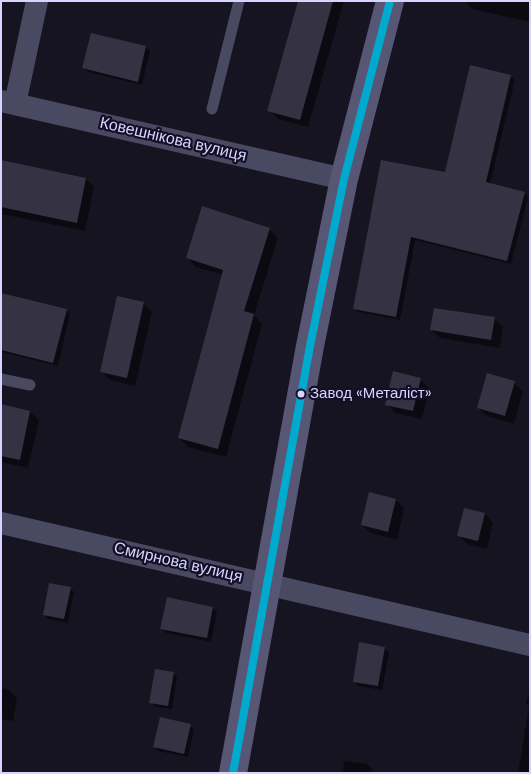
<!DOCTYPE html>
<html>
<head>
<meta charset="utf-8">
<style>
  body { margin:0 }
  #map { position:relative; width:531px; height:774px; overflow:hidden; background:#161421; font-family:"DM Sans",sans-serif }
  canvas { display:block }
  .frame { position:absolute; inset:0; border:2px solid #d9d4ff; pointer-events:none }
</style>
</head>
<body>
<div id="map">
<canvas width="531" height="774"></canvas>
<div class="frame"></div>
</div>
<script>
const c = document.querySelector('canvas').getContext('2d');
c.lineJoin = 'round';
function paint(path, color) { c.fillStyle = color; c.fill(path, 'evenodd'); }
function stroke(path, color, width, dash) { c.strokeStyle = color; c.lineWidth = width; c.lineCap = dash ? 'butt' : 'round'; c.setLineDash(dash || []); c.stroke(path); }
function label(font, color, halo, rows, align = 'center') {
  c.font = font + ' "DM Sans",sans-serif'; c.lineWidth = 4.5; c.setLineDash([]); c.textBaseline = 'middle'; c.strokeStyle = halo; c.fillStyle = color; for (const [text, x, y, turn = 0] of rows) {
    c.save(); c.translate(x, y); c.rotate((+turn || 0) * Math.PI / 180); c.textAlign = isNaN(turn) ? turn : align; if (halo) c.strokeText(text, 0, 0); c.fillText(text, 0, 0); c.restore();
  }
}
paint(new Path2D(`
  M299,1H344L308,127L278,119L269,110Z
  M465,1H530V22L472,9Z
  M146,47L150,51L142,85L88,72L84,68Z
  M510,76L515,80L490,184L524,193L528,197L511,264L415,240L400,320L358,312L354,308L446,173Z
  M1,161L86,179L94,187L85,231L1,214Z
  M269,229L278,238L254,315L262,324L226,457L188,447L179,438L223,275L196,267L187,258Z
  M1,294L66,310L70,314L58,366L1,352Z
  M143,303L152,312L135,386L110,380L102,372Z
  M494,318L503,327L500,348L440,338L431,330Z
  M420,379L429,388L422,419L395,413L387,404Z
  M514,383L523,391L514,424L487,416L478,408Z
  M1,406L30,412L39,420L28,468L1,462Z
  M396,500L404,508L397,540L371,533L362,525Z
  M485,514L493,523L487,549L467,544L458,535Z
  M70,588L74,592L68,623L48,619L44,614Z
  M213,608L217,612L211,642L166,633L162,628Z
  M384,648L389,652L382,690L358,686L354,681Z
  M173,673L177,677L172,709L155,707L151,702Z
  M1,688L8,689L17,698L13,721L1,719Z
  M530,689V773H518L529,706L526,703Z
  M190,725L194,730L188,757L158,751L154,746Z
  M344,761L367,764L372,768L371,773H343Z`), '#0007');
paint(new Path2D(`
  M298,1H333L300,120L267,111Z
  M91,33L146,46L138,82L82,68Z
  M470,65L511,75L486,182L525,192L507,261L411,237L396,317L353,309L381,160L445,172Z
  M1,160L86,178L77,223L1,207Z
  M202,206L270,228L244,311L254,314L218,449L178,438L223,270L186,258Z
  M1,293L67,309L53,363L1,350Z
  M117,296L144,302L127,378L100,372Z
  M434,308L495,317L491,340L430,330Z
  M393,371L421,378L413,411L385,405Z
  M487,373L515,381L505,416L477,408Z
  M1,404L30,411L20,460L1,456Z
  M369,492L396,499L388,532L361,525Z
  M464,508L485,513L478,541L457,536Z
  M49,583L71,587L64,619L43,615Z
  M167,597L213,607L207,638L160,629Z
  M359,642L385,647L378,686L353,682Z
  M155,669L174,672L168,706L149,703Z
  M160,717L191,724L184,754L153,747Z`), '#343243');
stroke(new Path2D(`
  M212,109L239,1
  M1,379L30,385`), '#4a4962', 11);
stroke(new Path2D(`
  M1,101L344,179
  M15,104L37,1
  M1,523L530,645`), '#4a4962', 22);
stroke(new Path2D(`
  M233,773L310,346L344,179L390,1`), '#575674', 28);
stroke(new Path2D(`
  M233,773L310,346L344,179L390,1`), '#00a9ce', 8);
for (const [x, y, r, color] of [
  [301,394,4.5,"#d9d4ff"]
]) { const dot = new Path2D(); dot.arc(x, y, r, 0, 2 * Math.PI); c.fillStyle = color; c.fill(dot); stroke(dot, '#130f26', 2); }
label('15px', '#d9d4ff', '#130f26', [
  ["Завод «Металіст»",310,394]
], 'left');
label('16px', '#d9d4ff', '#130f26', [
  ["Ковешнікова вулиця",173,140,13],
  ["Смирнова вулиця",178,563,13]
]);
</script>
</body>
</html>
